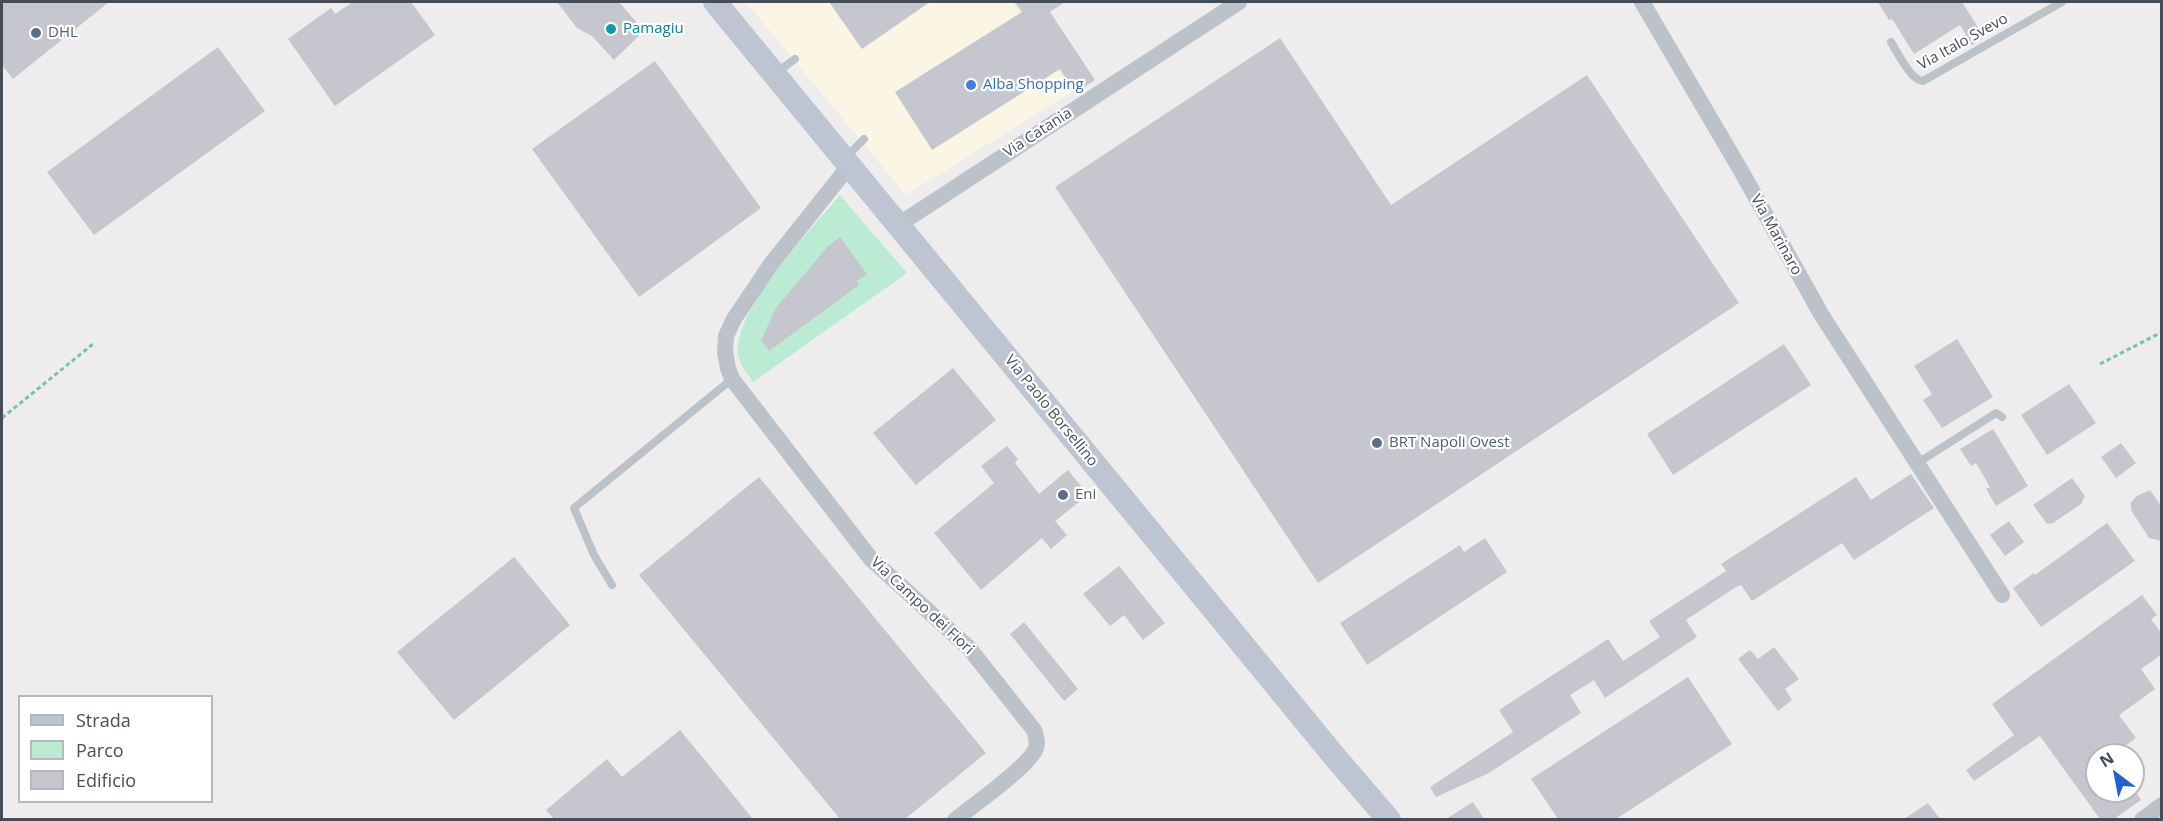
<!DOCTYPE html>
<html>
<head>
<meta charset="utf-8">
<style>
  body { margin:0 }
  #map { position:relative; width:2163px; height:821px; overflow:hidden; background:#eeecec; font-family:"Open Sans",sans-serif }
  canvas { display:block }
  .frame { position:absolute; inset:0; border:3px solid #454e58; pointer-events:none }
  .legend { position:absolute; left:18px; top:695px; width:195px; height:108px; box-sizing:border-box; background:#fff; border:2px solid #b5b8bc; margin:0; padding:8px 10px; list-style:none; font-size:18px; color:#454e58 }
  .legend li { display:flex; align-items:center; gap:12px; height:30px }
  .legend b { width:30px; border:2px solid #b5b8bc }
  .north { position:absolute; left:2085px; top:743px; width:60px; height:60px; box-sizing:border-box; background:#fff; border:2px solid #b5b8bc; border-radius:50%; rotate:328deg; font-size:16px; font-weight:700; line-height:24px; text-align:center; color:#454e58 }
  .north::after { content:''; display:block; margin:auto; width:21px; height:27px; background:#2461d0; clip-path:polygon(50% 0,100% 100%,50% 72%,0 100%) }
</style>
</head>
<body>
<div id="map">
<canvas width="2163" height="821"></canvas>
<div class="frame"></div>
<ul class="legend">
<li><b style="height:8px;background:#bdc5d2"></b>Strada</li>
<li><b style="height:16px;background:#bbebd2"></b>Parco</li>
<li><b style="height:16px;background:#c6c7ce"></b>Edificio</li>
</ul>
<div class="north">N</div>
</div>
<script>
const c = document.querySelector('canvas').getContext('2d');
c.lineJoin = 'round';
function paint(path, color) { c.fillStyle = color; c.fill(path, 'evenodd'); }
function stroke(path, color, width, dash) { c.strokeStyle = color; c.lineWidth = width; c.lineCap = dash ? 'butt' : 'round'; c.setLineDash(dash || []); c.stroke(path); }
function label(font, color, halo, rows, align = 'center') {
  c.font = font + ' "Open Sans",sans-serif'; c.lineWidth = 4.5; c.setLineDash([]); c.textBaseline = 'middle'; c.strokeStyle = halo; c.fillStyle = color; for (const [text, x, y, turn = 0] of rows) {
    c.save(); c.translate(x, y); c.rotate((+turn || 0) * Math.PI / 180); c.textAlign = isNaN(turn) ? turn : align; if (halo) c.strokeText(text, 0, 0); c.fillText(text, 0, 0); c.restore();
  }
}
paint(new Path2D(`
  M746,2H1012L1072,92L906,195Z`), '#faf5e4');
paint(new Path2D(`
  M840,195L907,273L753,382C749,375 741,366 739,358C728,314 813,228 840,195Z`), '#bbebd2');
paint(new Path2D(`
  M2,2H109L13,79L2,65Z
  M353,2H411L435,35L335,106L288,39L331,8L335,14Z
  M557,2H619L644,31L614,60L592,36L577,28Z
  M829,2H930L862,49Z
  M1015,2H1065L1050,12L1095,80L1075,93L1060,69L932,150L895,92L1022,12Z
  M1878,2H1962L1984,37L1972,45L1960,25L1914,54L1892,19L1889,20Z
  M1280,38L1391,205L1587,75L1739,303L1318,583L1055,187Z
  M218,47L265,111L94,235L47,172Z
  M655,61L761,208L639,297L532,149Z
  M840,237L867,274L857,281L859,285L769,351L761,340L776,308L828,246Z
  M1957,339L1993,397L1942,428L1923,400L1932,394L1914,366Z
  M1784,344L1811,385L1673,475L1647,434Z
  M953,368L996,420L916,485L873,433Z
  M2069,384L2096,423L2047,455L2021,415Z
  M1993,429L2028,486L1996,506L1986,489L1990,487L1976,463L1971,466L1960,449Z
  M2121,443L2136,463L2116,478L2101,457Z
  M1007,446L1018,459L1015,463L1039,494L1068,470L1088,495L1055,521L1067,535L1051,549L1042,538L981,590L934,533L994,483L981,466Z
  M1911,474L1934,508L1854,560L1842,543L1752,601L1741,585L1736,587L1686,620L1697,637L1605,698L1594,680L1570,695L1581,713L1489,773L1436,797L1430,787L1513,732L1499,710L1608,639L1623,661L1660,637L1649,621L1726,571L1721,564L1856,477L1871,500Z
  M759,477L986,753L905,819H840L639,575Z
  M2072,478L2085,496L2081,504L2053,523L2047,524L2033,505Z
  M2150,490L2162,507V541L2149,538L2131,510V502L2137,496Z
  M2009,521L2024,542L2005,556L1990,535Z
  M2107,523L2135,561L2041,627L2013,588L2034,573L2035,575Z
  M1485,538L1507,572L1367,665L1340,623L1460,545L1464,552Z
  M514,557L570,625L454,720L397,652Z
  M1119,566L1165,623L1143,640L1124,615L1110,626L1083,594Z
  M2142,595L2157,615L2151,619L2162,634V654L2141,669L2155,689L2119,715L2136,738L2113,755H2097V791H2135L2141,800L2114,819H2100L2040,736L1974,781L1966,770L2014,735L1992,704Z
  M1024,622L1078,689L1064,701L1010,634Z
  M1774,647L1799,679L1785,689L1792,700L1778,711L1738,659L1750,650L1758,659Z
  M1688,677L1732,744L1616,819H1558L1531,779Z
  M680,730L753,819H554L546,810L607,759L622,777Z
  M1473,802L1484,819H1446Z
  M1928,803L1940,819H1904Z`), '#c6c7ce');
stroke(new Path2D(`
  M2100,364L2162,332
  M2,418L93,344`), '#76c6a5', 3, [4.5, 3]);
stroke(new Path2D(`
  M1891,42C1898,53 1911,81 1923,81L2062,2
  M777,72L795,59
  M846,157L864,139
  M1916,464L1996,413L2002,417
  M612,585L594,555L574,508L732,379`), '#bbc2ca', 8);
stroke(new Path2D(`
  M1642,2L1740,169L1821,314L2002,595
  M849,166L771,264L734,319L726,336L725,352L728,368L732,379L871,559L969,648L1034,730C1036,736 1038,742 1036,748C1030,766 972,806 955,820
  M898,225L1239,2
  M2142,820L2162,805`), '#bbc2ca', 16);
stroke(new Path2D(`
  M715,2L1335,757L1389,820`), '#bdc5d2', 24);
for (const [x, y, r, color] of [
  [611,29,6,"#0f9aa8"],
  [36,33,6,"#5c6f8a"],
  [971,85,6,"#3f7fe0"],
  [1377,443,6,"#5c6f8a"],
  [1063,495,6,"#5c6f8a"]
]) { const dot = new Path2D(); dot.arc(x, y, r, 0, 2 * Math.PI); c.fillStyle = color; c.fill(dot); stroke(dot, '#fff', 2); }
label('15px', '#0d838f', '#fff', [
  ["Pamagiu",623,29]
], 'left');
label('15px', '#4e5e75', '#fff', [
  ["DHL",48,33],
  ["BRT Napoli Ovest",1389,443],
  ["Eni",1075,495]
], 'left');
label('15px', '#454e58', '#fff', [
  ["Via Italo Svevo",1963,42,-29],
  ["Via Catania",1038,133,-33],
  ["Via Marinaro",1776,235,61],
  ["Via Paolo Borsellino",1051,411,51],
  ["Via Campo dei Fiori",922,606,43]
]);
label('15px', '#366cbe', '#fff', [
  ["Alba Shopping",983,85]
], 'left');
</script>
</body>
</html>
